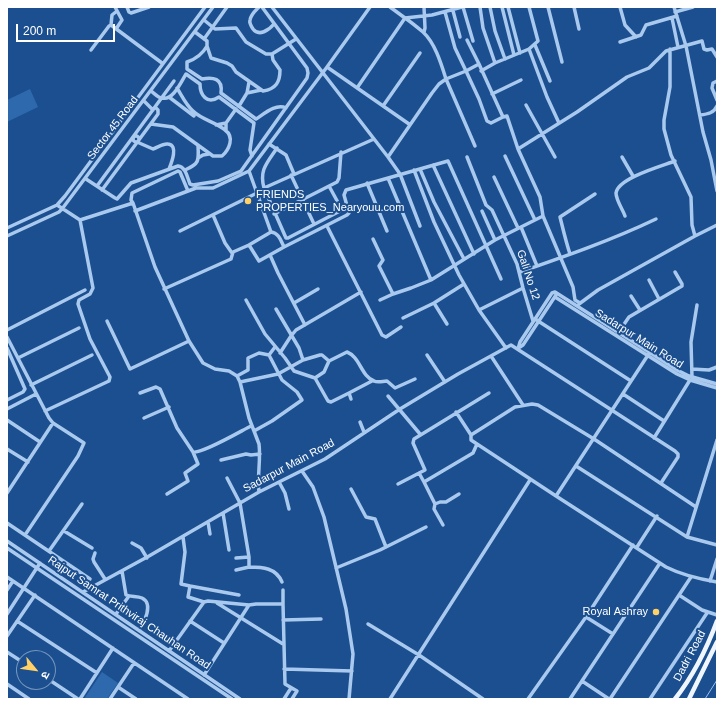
<!DOCTYPE html>
<html>
<head>
<meta charset="utf-8">
<style>
  body { margin:0 }
  #map { position:relative; width:724px; height:706px; overflow:hidden; background:#1b4f8f; font-family:Helvetica,"Noto Sans Devanagari",sans-serif }
  canvas { display:block }
  .frame { position:absolute; inset:0; border:8px solid #fff; pointer-events:none }
  .north { position:absolute; left:16px; top:650px; width:40px; height:40px; box-sizing:border-box; background:#1b4f8f; border:1px solid #7695bc; border-radius:50%; rotate:119deg; font-size:11px; font-weight:700; line-height:16px; text-align:center; color:#fff }
  .north::after { content:''; display:block; margin:auto; width:14px; height:18px; background:#ffd166; clip-path:polygon(50% 0,100% 100%,50% 72%,0 100%) }
  .scale { position:absolute; left:16px; top:24px; width:99px; height:18px; box-sizing:border-box; border:2px solid #fff; border-top:0; padding-left:5px; font-size:12px; line-height:14px; white-space:nowrap; color:#fff; -webkit-text-stroke:3px #1b4f8f; paint-order:stroke }
</style>
</head>
<body>
<div id="map">
<canvas width="724" height="706"></canvas>
<div class="frame"></div>
<div class="north">उ</div>
<div class="scale">200 m</div>
</div>
<script>
const c = document.querySelector('canvas').getContext('2d');
c.lineJoin = 'round';
function paint(path, color) { c.fillStyle = color; c.fill(path, 'evenodd'); }
function stroke(path, color, width, dash) { c.strokeStyle = color; c.lineWidth = width; c.lineCap = dash ? 'butt' : 'round'; c.setLineDash(dash || []); c.stroke(path); }
function label(font, color, halo, rows, align = 'center') {
  c.font = font + ' Helvetica,sans-serif'; c.lineWidth = 4; c.setLineDash([]); c.textBaseline = 'middle'; c.strokeStyle = halo; c.fillStyle = color; for (const [text, x, y, turn = 0] of rows) {
    c.save(); c.translate(x, y); c.rotate((+turn || 0) * Math.PI / 180); c.textAlign = isNaN(turn) ? turn : align; if (halo) c.strokeText(text, 0, 0); c.fillText(text, 0, 0); c.restore();
  }
}
paint(new Path2D(`
  M30,89L38,107L7,122V100Z
  M102,672L118,683L107,699H84Z`), '#2e69ad');
stroke(new Path2D(`
  M705,699L717,680`), '#9cc4f0', 1);
stroke(new Path2D(`
  M115,7L122,20L116,29
  M127,7L129,12L131,13L149,7
  M259,7C255,11 251,14 250,20C249,23 251,26 253,29C259,37 269,30 274,24
  M272,7L388,157L400,174L420,226
  M424,7L425,28L424,32
  M452,7L460,37
  M463,7L473,41
  M480,7L483,28L495,63L481,71
  M490,7L495,31L505,59
  M502,7L514,55
  M508,7L520,53
  M548,7L562,62
  M574,7L579,29
  M620,7L625,25L636,37
  M674,7L686,46L703,132L711,160L717,191
  M445,12L455,48L466,71L479,64L503,117
  M675,12L693,7
  M405,18C411,22 417,27 423,32C435,43 441,63 446,79L466,71L479,99L487,121L491,123L503,117L507,116L518,149
  M405,18L432,15L462,7
  M672,18L678,47
  M204,20L215,29L236,28L246,42L266,54H272L296,39
  M111,25L112,15L117,11
  M195,32L207,41V46L211,58L227,63L232,66L236,72L263,91C276,89 280,82 280,70L273,60L272,54
  M204,39L227,7
  M467,40L479,64
  M620,42L641,35L646,25L677,16
  M535,45L550,81
  M207,46C202,55 196,59 187,62V69L202,79C213,77 223,78 221,93L256,119C264,114 276,103 286,108
  M529,49L547,97L559,123
  M670,49V87L664,120V129L671,155L691,197L692,225L695,236
  M91,50L109,26L111,25L162,63
  M495,63L529,49L538,41L529,7
  M327,67L409,124
  M717,81L713,83L712,88L717,100
  M357,88L405,18L390,7
  M151,91C154,93 158,98 162,98C173,101 181,82 186,74L200,84C200,95 207,105 219,97L254,123L250,150L252,156
  M247,93L261,90
  M492,94L521,80
  M169,97L194,116
  M144,101L153,110
  M526,105L555,157
  M239,106L247,93L249,82
  M383,106L420,53
  M700,115C708,114 714,113 717,106
  M226,123L236,109
  M151,124L173,127L213,156H222C229,150 235,137 225,130C216,122 202,120 193,111C186,105 182,96 177,88
  M216,125L226,123V130
  M133 139a3 3 0 1 1 6 0a3 3 0 1 1-6 0Z
  M137,142L153,149C157,148 163,143 168,144C179,145 171,164 169,169
  M269,144L286,155L294,174
  M505,156L535,220
  M388,157L432,93L439,84L446,79L475,146
  M467,157L486,205L492,210L517,264L523,288L533,321
  M622,157L633,176
  M198,158L203,155L209,154
  M433,165L474,254
  M420,169L434,202L464,259
  M185,170C199,164 199,161 198,146
  M414,170L434,222L459,275L479,310L506,348
  M249,171L271,232C279,233 281,241 284,247L347,215L349,213L344,195L346,190L448,161L501,279
  M291,175L314,224
  M494,177L518,228
  M388,178L431,280
  M86,179L115,198L117,199L131,183L178,166C186,167 187,177 190,184L193,185L218,181L241,171L307,78L308,73L307,68L262,7
  M367,183L387,231
  M97,186L174,81
  M329,186L341,208L340,211L288,238H286L264,188L374,139
  M264,188C259,170 267,163 277,148
  M102,190L158,114V110L155,107
  M133,203L131,200L132,193L178,171L180,172L188,191
  M57,205L80,220L133,203L155,267L189,341L203,363L215,369L229,371L237,376L240,382L249,418L259,444C261,460 257,476 259,492
  M135,211L196,188H213L249,171L327,67L370,7
  M482,211L495,240
  M274,214L337,182L339,178L341,152
  M213,215L225,243L232,253
  M625,216C623,210 616,200 616,193C618,178 662,166 675,161
  M327,226L382,335L386,337L401,327
  M521,227L537,266
  M7,228L57,205L65,196L205,7
  M180,231L257,193
  M7,236L59,212L62,209L213,7
  M373,239L382,258L383,260L379,266L393,294
  M249,245L259,261L284,247
  M570,254C566,242 563,229 560,217L595,194
  M270,255L278,273L305,325
  M520,272C566,256 612,240 656,219
  M649,280L659,299
  M164,289L231,259L233,252L249,245L271,232
  M631,296L640,310
  M555,297L677,374L690,380L717,388
  M246,300L265,334L285,358L294,371L315,378L328,401L331,402L349,393
  M380,300L393,294L411,288L431,280L495,240L543,216
  M294,303L318,289
  M434,303L447,324
  M580,303L575,300L573,287L543,216L540,197L518,149L577,112L627,77L649,68L666,51L702,41L704,49L707,50L712,49L717,57
  M579,304L598,290L695,236L717,225
  M276,309L299,348L303,360
  M479,310L523,288
  M403,318L434,303L464,284
  M535,319L631,381
  M107,321L130,369L189,341
  M7,330L85,290
  M618,333L629,317L682,286V284L675,272
  M7,337L49,418L53,423L84,443L78,456L25,535
  M520,347L523,345L556,295
  M7,348L25,389L23,392L7,400
  M518,349L520,342L552,293L555,292L679,371L689,376L717,384
  M650,352L556,496L666,567C682,575 699,579 717,582
  M280,353L291,336L296,330L361,292
  M427,355L445,382
  M491,356L523,405
  M18,358L79,328
  M692,369L709,370L717,367
  M237,376L248,370V358L259,353L269,355L275,347
  M692,377L691,342L697,305
  M315,378L324,372L329,361L347,352C360,357 361,376 374,381C378,383 383,381 387,381L395,388L415,379
  M240,382L278,374L303,360L320,355H322L329,361
  M31,385L92,355
  M140,393L156,387L160,389L177,428L193,452C202,454 241,431 251,426
  M623,394L664,421
  M388,396L420,434
  M351,399L349,393L372,381
  M7,409L36,394
  M45,411L109,381L110,377L90,339L78,304L79,300L90,294L93,288L80,220
  M456,412L471,435
  M144,418L169,407
  M7,420L40,442
  M360,422L364,432
  M254,431L272,421L302,400L297,392L282,380L269,355
  M654,438L690,380
  M477,444L556,496
  M7,449L28,462
  M221,460L246,454L251,455L260,454
  M576,466L687,537L717,545
  M302,471L313,487L324,517L346,609L353,654L349,699
  M419,473L424,482
  M227,478L240,503L249,557V567L236,570
  M279,482L285,493L289,509
  M398,484L425,470L413,443L414,439L489,393
  M351,489L366,517L375,519L386,547
  M7,493L53,423
  M167,494L188,481L185,473L198,464L193,452
  M435,504L440,502H446L459,494
  M223,513L229,550
  M208,522L210,534
  M7,523L90,579
  M443,525L434,509L435,504L424,482L473,453L477,444L471,440V435L515,407L532,404L538,405L594,439L696,507
  M64,531L92,548
  M183,537L185,552L181,584L190,586
  M687,537L717,440
  M7,541L240,699
  M132,543L141,548L147,558
  M637,547L657,516
  M7,548L232,699
  M49,551L82,504
  M95,553L93,559L94,562L105,579
  M236,558L249,557
  M249,567C263,567 276,568 282,582
  M336,568L380,550L426,527
  M122,571L126,595C131,597 137,596 142,598C154,604 144,623 139,630
  M7,577L188,699
  M710,581L717,559
  M7,590L13,581
  M283,590V604
  M83,592L149,556L259,492L325,459L400,409L458,374L511,345L675,451L678,454V457L661,483
  M679,595L702,610L717,615
  M204,602L188,597L190,586L239,595
  M217,603L283,644
  M7,614L40,563
  M116,614L129,596
  M586,617L613,634
  M283,620L321,619
  M17,621L97,673
  M190,621L224,643
  M368,624L419,655L483,699
  M7,636L35,595
  M169,651L204,602L208,601L249,605
  M7,652L24,663
  M284,669L352,671
  M204,675L249,605L256,604H283L285,684L297,691L292,699
  M48,679L78,699
  M582,681L609,699
  M7,684L29,699
  M118,687L136,699
  M80,699L113,648
  M110,699L134,663
  M284,699L291,688
  M390,699L530,480
  M528,699L586,617L633,545
  M570,699L660,563
  M610,699L691,577
  M650,699L707,613`), '#a9c9ee', 3.5);
stroke(new Path2D(`
  M675,699C693,676 707,648 717,621
  M689,699L717,642`), '#f0f6ff', 4.5);
for (const [x, y, r, color] of [
  [248,201,4,"#ffd166"],
  [656,612,4,"#ffd166"]
]) { const dot = new Path2D(); dot.arc(x, y, r, 0, 2 * Math.PI); c.fillStyle = color; c.fill(dot); stroke(dot, '#1b4f8f', 1.5); }
label('11px', '#fff', '#1b4f8f', [
  ["Sector 45 Road",113,128,-53],
  ["Gali No 12",528,275,72],
  ["Sadarpur Main Road",639,339,32],
  ["Sadarpur Main Road",289,466,-28],
  ["Rajput Samrat Prithviraj Chauhan Road",129,613,34],
  ["Dadri Road",690,656,-62]
]);
label('11px', '#fff', '#1b4f8f', [
  ["FRIENDS",256,195],
  ["PROPERTIES_Nearyouu.com",256,208],
  ["Royal Ashray",648,612,"right"]
], 'left');
</script>
</body>
</html>
